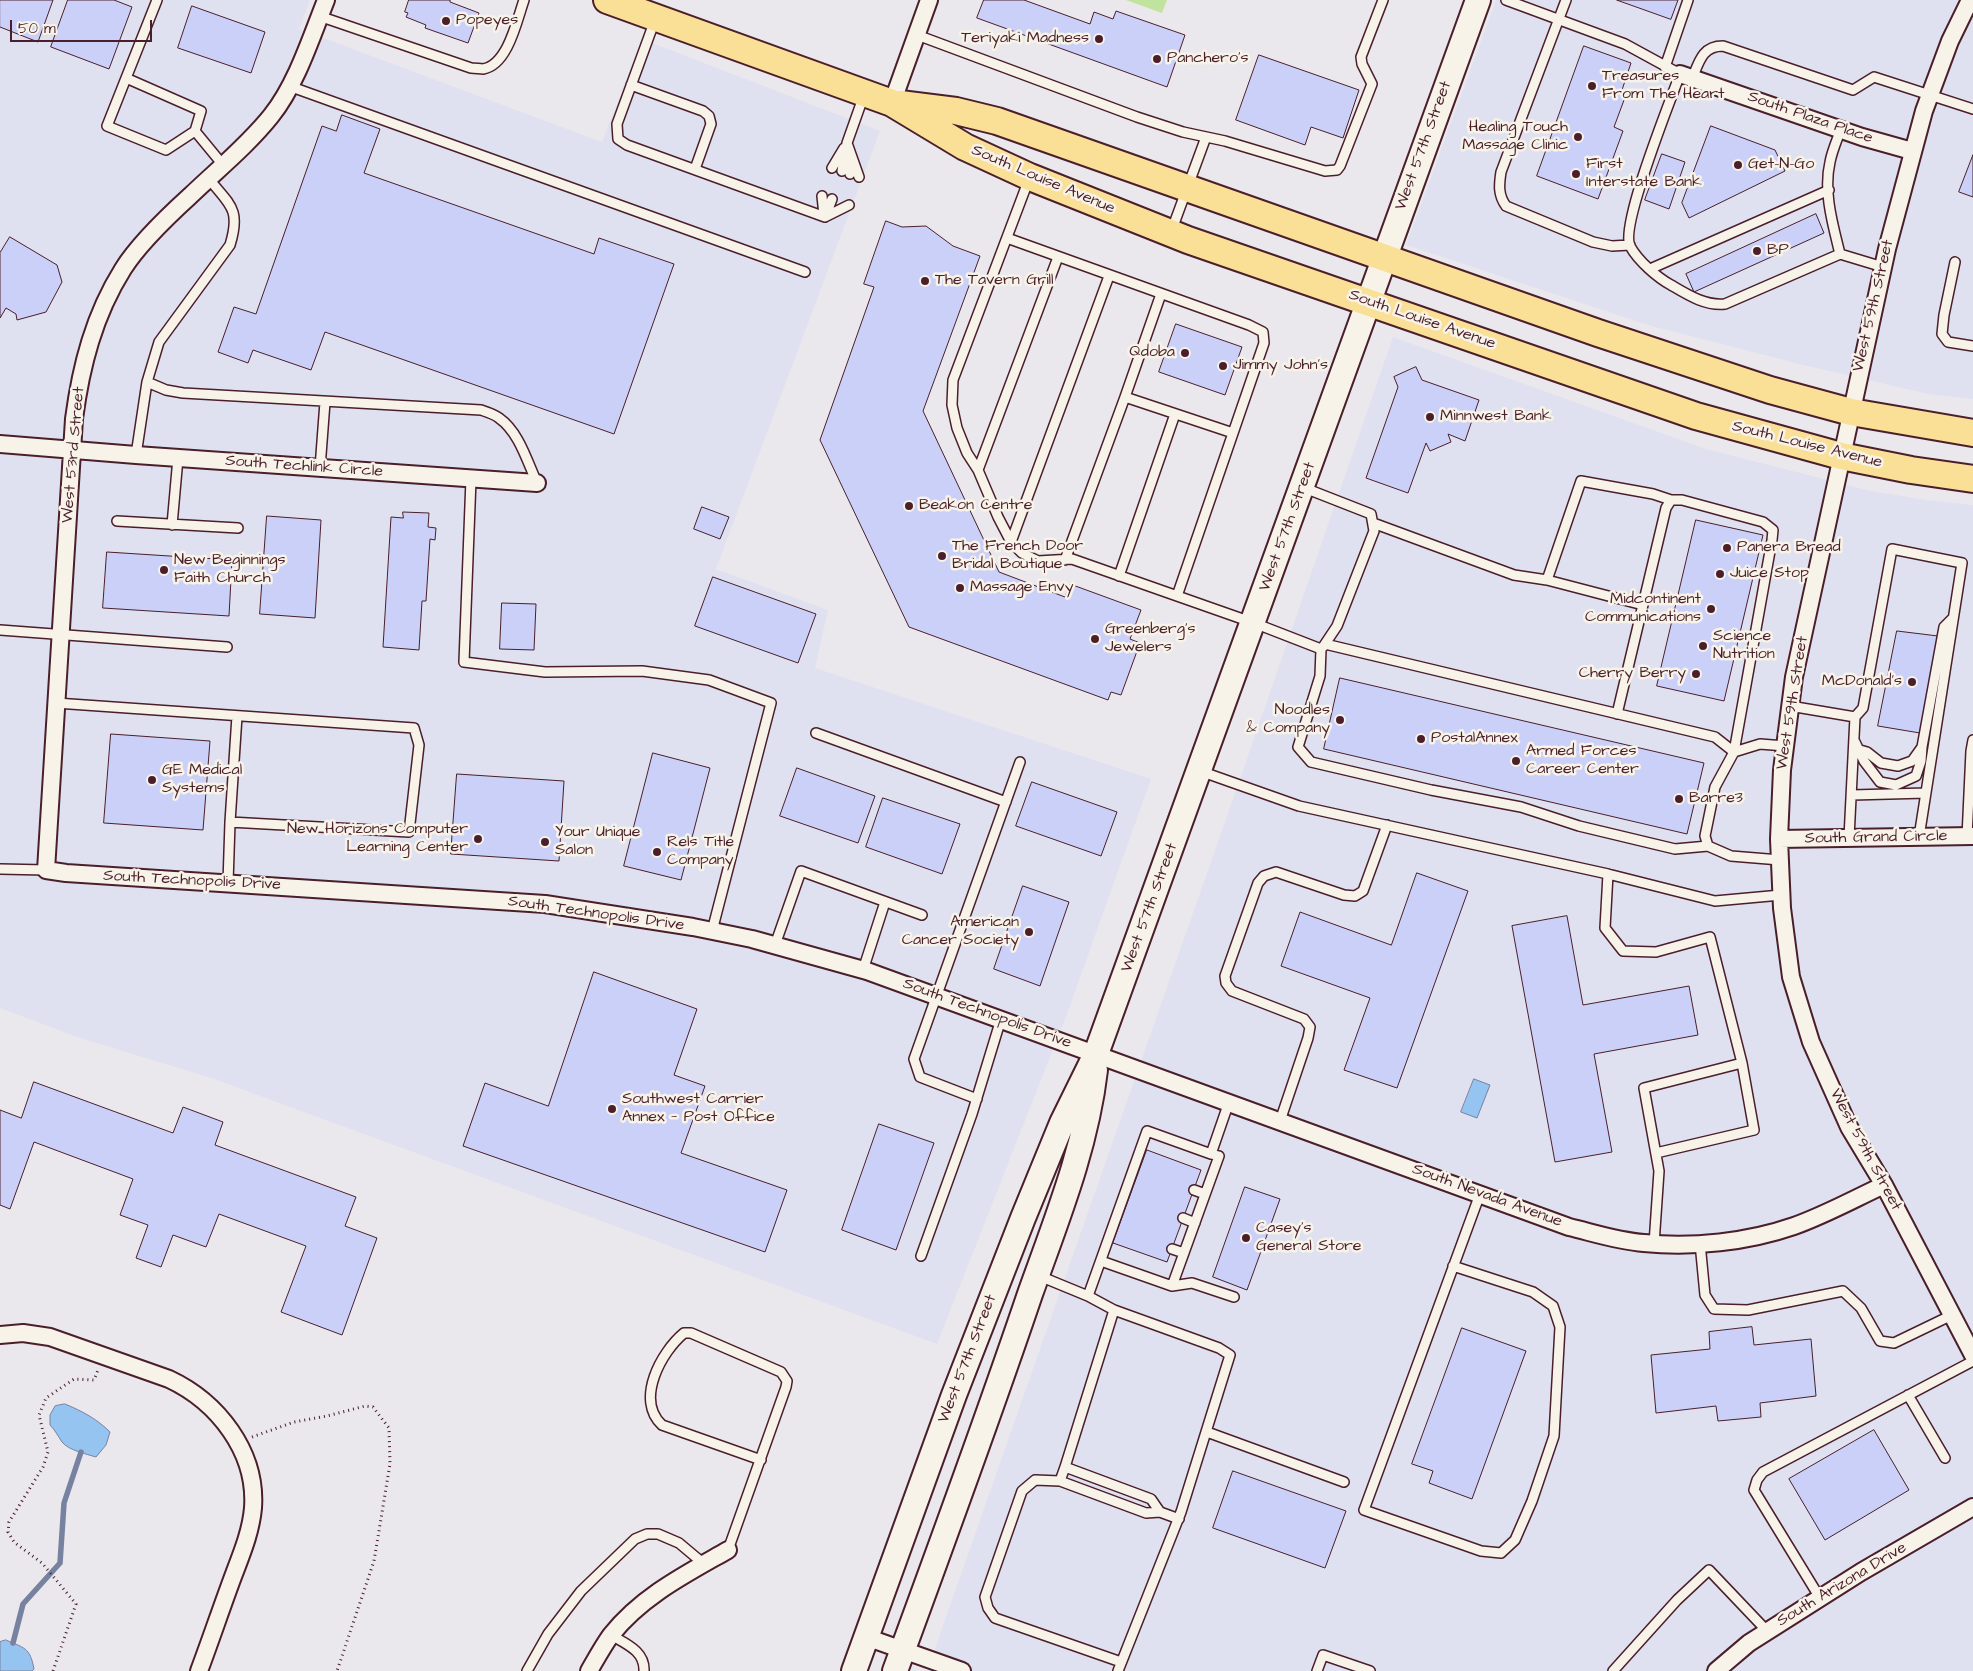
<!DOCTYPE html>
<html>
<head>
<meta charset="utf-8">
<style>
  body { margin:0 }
  #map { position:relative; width:1973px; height:1671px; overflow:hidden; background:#eae8ed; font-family:"Architects Daughter",sans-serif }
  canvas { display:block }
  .scale { position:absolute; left:10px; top:20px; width:142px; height:22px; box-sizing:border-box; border:2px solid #4a1f2b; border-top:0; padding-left:6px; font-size:15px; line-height:18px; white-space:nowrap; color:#4a1f2b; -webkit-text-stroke:4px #f7f3e8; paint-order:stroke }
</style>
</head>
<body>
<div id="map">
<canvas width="1973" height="1671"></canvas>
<div class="scale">50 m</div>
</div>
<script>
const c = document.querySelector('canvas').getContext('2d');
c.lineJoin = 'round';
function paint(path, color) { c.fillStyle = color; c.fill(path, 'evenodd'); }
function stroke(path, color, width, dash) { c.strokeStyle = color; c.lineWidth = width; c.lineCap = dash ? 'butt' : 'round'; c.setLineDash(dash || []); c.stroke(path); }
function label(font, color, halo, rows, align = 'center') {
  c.font = font + ' "Architects Daughter",sans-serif'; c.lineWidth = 5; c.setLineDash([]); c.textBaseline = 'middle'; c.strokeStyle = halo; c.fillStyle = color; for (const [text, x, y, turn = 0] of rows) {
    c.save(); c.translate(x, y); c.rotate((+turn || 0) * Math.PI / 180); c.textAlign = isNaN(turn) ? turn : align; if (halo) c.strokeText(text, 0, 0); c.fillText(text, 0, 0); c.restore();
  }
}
paint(new Path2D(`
  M0,0H310L299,29L602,142L642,39L880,131L716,569L828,610L815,668L1151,779L1067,1014L937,1344L211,1078L77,1037L0,1008Z
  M1496,0H1973V399L1928,394L1799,364L1648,325L1406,245Z
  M1393,337L1706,449L1871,491L1926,500L1973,505V1671H927L1233,799Z`), '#e0e1f0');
paint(new Path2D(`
  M1126,0H1167L1162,13Z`), '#c0e49d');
const water = new Path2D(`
  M1474,1079L1490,1085L1477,1118L1461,1112Z
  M65,1404C82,1411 97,1419 110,1432L106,1445L96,1457C86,1454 68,1450 62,1442C58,1436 55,1430 50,1425V1415L55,1406Z
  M6,1640C24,1648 30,1647 34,1669L32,1671H0V1642Z`);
paint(water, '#95c4f0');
stroke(water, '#7782a1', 1);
stroke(new Path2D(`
  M13,1643L23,1604L60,1563L64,1503L81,1452`), '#7782a1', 5.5);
const building = new Path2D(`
  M0,0H53L38,42L0,27Z
  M68,0H114L132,7L109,69L51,47Z
  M409,0H450V2L479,13L468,43L425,28L426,25L406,17L408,13L405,12Z
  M984,0H1024L1090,24L1094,12L1113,19L1116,11L1185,35L1167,87L977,18Z
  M1617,0H1678L1671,19Z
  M192,6L265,32L251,73L178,48Z
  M1584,46L1631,63L1622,90L1627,92L1614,127L1623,131L1598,199L1537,176Z
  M1259,55L1359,90L1343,138L1311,127L1305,145L1236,120Z
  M342,115L380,129L364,173L594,254L599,238L674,264L614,434L325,332L311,370L253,350L248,363L218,352L234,307L256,314L322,126L336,131Z
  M1711,126L1775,150L1785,171L1689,218L1682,203Z
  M1662,154L1685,162L1669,209L1645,200Z
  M1973,155V197L1959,192Z
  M1816,214L1824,233L1694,292L1686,274Z
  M886,221L902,227L926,226L953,246L980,256L923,411L999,572L1065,597L1070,584L1141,610L1130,639L1140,643L1121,695L1111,692L1108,700L909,627L820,440L874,287L864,284Z
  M10,237L57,265L62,282L46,312L17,320L16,314L6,308L0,318V253Z
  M1176,324L1242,347L1225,395L1159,372Z
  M1416,367L1422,380L1479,400L1465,441L1448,434L1451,442L1430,451L1426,443L1408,493L1366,478L1398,387L1394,377Z
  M702,507L729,517L720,539L694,529Z
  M403,512L429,513L428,527L436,528L435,540L430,539L426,601H422L419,650L383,647L391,517L403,518Z
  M267,516L321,520L315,618L260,614Z
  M1696,520L1763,535L1724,701L1657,686Z
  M107,552L232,560L229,616L103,608Z
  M713,577L816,614L798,663L695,626Z
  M502,603L536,604L534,650L500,649Z
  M1897,631L1938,636L1920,733L1878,726Z
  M1340,678L1704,763L1687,834L1324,749Z
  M111,734L210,741L203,830L104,823Z
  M653,753L710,768L681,880L624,866Z
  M797,768L875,796L858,843L780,816Z
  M457,774L564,781L559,861L451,854Z
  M1032,782L1117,812L1101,856L1016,826Z
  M883,798L960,824L942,874L866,847Z
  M1417,873L1468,891L1397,1088L1344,1070L1370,998L1281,966L1300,912L1391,945Z
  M1023,886L1069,902L1040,986L994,969Z
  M1567,916L1583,1005L1689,986L1698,1035L1594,1054L1612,1152L1555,1162L1512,926Z
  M594,972L697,1009L674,1075L705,1086L681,1153L787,1190L765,1252L463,1146L485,1083L548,1106Z
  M34,1082L173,1133L183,1107L223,1122L215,1145L356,1197L345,1226L377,1238L342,1335L281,1312L306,1246L219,1214L206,1247L173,1235L161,1267L136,1258L148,1225L120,1215L133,1179L34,1142L10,1209L0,1205V1110L21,1118Z
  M879,1124L934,1143L896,1250L842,1230Z
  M1147,1150L1201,1170L1167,1262L1113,1243Z
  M1245,1187L1280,1199L1247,1290L1213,1277Z
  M1752,1327L1754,1345L1811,1339L1816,1396L1760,1403L1761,1417L1718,1421L1716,1406L1656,1413L1651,1355L1710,1349L1709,1332Z
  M1462,1328L1526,1351L1472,1499L1429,1483L1433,1471L1412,1464Z
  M1874,1430L1909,1490L1825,1540L1789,1479Z
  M1233,1471L1346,1511L1325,1568L1213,1528Z`);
paint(building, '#cad0f8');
stroke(building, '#4a1f2b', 1);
const service = new Path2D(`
  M1506,0L1625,44L1680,74C1670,102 1620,225 1630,246C1638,261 1658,278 1671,285C1688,295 1705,306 1725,304L1840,254
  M1566,0L1501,172C1499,185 1498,195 1506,206L1593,242L1612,246L1630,245
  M319,16L471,68C475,68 480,69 483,69C508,65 517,20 524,0
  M655,20L617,124L618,139L627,145L825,217L832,199
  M917,35L1137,117L1183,132L1225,141L1325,171L1337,170L1340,166L1372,84L1362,64L1361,57L1383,0
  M1665,67L1688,0
  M126,78L201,111L195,131L166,150L107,126L157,0
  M1692,79C1699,62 1702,46 1723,46L1853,90L1874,77L1973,109
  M631,85L703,111L709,116L711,124L695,169
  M289,86L805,272
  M1841,129C1837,140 1832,151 1830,162C1823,192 1833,225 1840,254L1883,267
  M195,131L223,165
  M847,143L859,177
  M848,157L850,174
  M832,168L844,148
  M842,171L847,143L864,95
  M209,179C230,205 241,209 230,245L159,342L147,382L166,390L183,393L481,410C487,412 494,414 499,418C519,432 527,461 537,483
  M1029,179L953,380L952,405L957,428L967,453L978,470L998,517L1011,542L1022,553L1038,561L1072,559L1254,623L1321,649L1320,676L1298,747L1311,762L1431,790L1521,807L1579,826L1675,849L1708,846
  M822,196L824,215
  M825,217L849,205
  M1171,232L1206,137
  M1007,238L1249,325L1263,332L1264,343L1177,596
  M1955,262L1944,315L1942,334L1948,342L1973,346
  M1650,269L1829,190
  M1161,294L1125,397L1233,433
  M136,455L147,382
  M320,468L325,402
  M978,470L1058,257
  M471,479L464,662L545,672L642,671L709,680L771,703L712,931
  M1302,487L1371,514L1374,531L1337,626L1323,647
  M117,521L238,528
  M1373,523L1514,575L1547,580L1581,481L1653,494L1671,500
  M172,525L178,458
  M1011,542L1109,276
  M1065,560L1125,397
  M1119,576L1175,414
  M1547,580L1643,605
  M0,630L227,647
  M1325,644L1715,737L1734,752L1772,540L1773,530L1763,522L1682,500H1671L1666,508L1617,714
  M56,703L414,728L419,745L409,832L230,822L228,883
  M1790,706L1855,717
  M816,733L1006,802
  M1855,742L1864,761L1880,782L1896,785L1916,776L1921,761L1922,747L1944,627L1953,618
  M1860,750L1867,752L1881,763L1898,766L1912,761L1922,747
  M1971,751L1973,740
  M1200,771L1299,806L1608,874L1715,901L1781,895
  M1852,795L1926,793
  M230,822L237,716
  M1967,837L1971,751L1973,752
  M1849,838L1855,717L1863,708L1892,549L1962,563L1919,837
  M1780,860L1731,856L1708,846L1705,836L1715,787L1734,752L1760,744L1785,746
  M0,869L46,870
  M1608,874L1605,928L1623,951L1656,952L1710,937L1742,1063L1644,1088L1659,1171L1654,1244
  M775,945L801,871L922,915
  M863,970L885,902
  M977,1099L920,1077L914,1059L1020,762
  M1280,1121L1308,1038L1310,1027L1304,1019L1232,991L1226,983L1225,976L1258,883L1264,876L1276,872L1344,895L1355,896L1363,891L1387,825
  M1656,1153L1754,1130L1742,1063
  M1194,1190L1205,1194
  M1183,1218L1195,1223
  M1700,1243L1705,1295L1714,1309L1748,1310L1843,1291L1861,1308L1880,1341L1894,1343L1952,1315
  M1172,1249L1184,1253
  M921,1256L972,1114L1001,1019
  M1101,1261L1172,1286L1219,1156L1211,1154
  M1453,1266L1533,1292L1553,1306L1560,1327L1554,1436L1532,1501L1515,1540L1501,1553L1481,1551L1364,1510L1480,1194
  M1037,1275L1088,1296L1147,1131L1211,1154L1229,1102
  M1172,1286L1192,1283L1234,1297
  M1088,1296L1114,1310L1065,1467L1060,1481L1035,1480L1022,1491L985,1597L988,1608L995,1618L1121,1662
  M1114,1310L1219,1348L1230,1355L1181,1512L1118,1671
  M1908,1395L1945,1458
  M1207,1432L1344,1482
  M1065,1467L1151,1499L1160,1512
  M1060,1481L1146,1513L1160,1512L1179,1519
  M728,1550L786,1387L787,1381L781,1372L691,1333H684C661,1352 635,1400 662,1425L761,1460
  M1820,1598L1754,1490L1757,1480L1763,1472L1973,1361
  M611,1635C626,1644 645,1651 644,1671
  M527,1671L548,1634L581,1591L635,1539L647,1534H658L679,1543L704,1564
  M1317,1671L1323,1655L1370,1671
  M1613,1671L1677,1600L1709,1570L1767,1631`);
const minor = new Path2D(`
  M326,0C311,38 296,85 271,116C247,146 217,170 190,196C168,216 138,245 123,269C94,315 81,366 74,419L46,870L66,873L545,904L693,927L752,939L867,971L1569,1227C1594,1233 1618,1241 1644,1243C1692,1248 1748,1242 1794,1226C1825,1215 1854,1199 1884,1185
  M1970,0L1950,41L1924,111L1887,249L1794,677L1782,770L1779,839L1782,908L1791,977L1811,1042L1849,1127L1884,1185L1973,1355
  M1680,74L1862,137L1912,151
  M892,103L929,0
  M0,444L136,455L537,483
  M1779,839L1973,836
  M0,1335L23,1333L50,1337L169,1379C218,1402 257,1452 253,1508C251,1531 242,1553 234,1574C222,1606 211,1639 199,1671
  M866,1637L962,1671
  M589,1671C596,1659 603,1646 611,1635C642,1596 686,1574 728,1550
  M1716,1671L1749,1643L1861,1572L1973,1507`);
const secondary = new Path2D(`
  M854,1671L954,1395L1023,1218L1062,1123L1096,1054L1478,0
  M895,1671C941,1546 987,1421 1030,1294C1056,1221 1086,1148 1095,1070`);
const primary = new Path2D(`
  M607,0L892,103L965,147L1030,177L1188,240L1696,416L1841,456L1911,470L1973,479
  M900,104L956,111L997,121L1598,333L1770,390L1851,412L1973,433`);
stroke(service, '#4a1f2b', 12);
stroke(minor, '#4a1f2b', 20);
stroke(secondary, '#4a1f2b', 28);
stroke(primary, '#4a1f2b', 30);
stroke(new Path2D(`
  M252,1437L294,1422L327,1416L365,1406L373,1407L389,1428L390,1464L374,1561L337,1671
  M53,1671L76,1604L42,1563L14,1542L8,1532L9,1522L43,1467L48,1452L39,1415L46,1398L74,1379L94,1380L98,1370`), '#4a1f2b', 3, [1, 4]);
stroke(service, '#f7f3e8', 9);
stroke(minor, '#f7f3e8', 16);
stroke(secondary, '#f7f3e8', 24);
stroke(primary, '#fadf96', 26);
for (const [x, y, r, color] of [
  [446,21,5,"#4a1f2b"],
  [1099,39,5,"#4a1f2b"],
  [1157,59,5,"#4a1f2b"],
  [1592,86,5,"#4a1f2b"],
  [1578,137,5,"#4a1f2b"],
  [1738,165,5,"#4a1f2b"],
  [1576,174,5,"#4a1f2b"],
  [1757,251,5,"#4a1f2b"],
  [925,281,5,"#4a1f2b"],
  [1185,353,5,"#4a1f2b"],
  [1223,366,5,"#4a1f2b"],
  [1430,417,5,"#4a1f2b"],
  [909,506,5,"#4a1f2b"],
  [1727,548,5,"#4a1f2b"],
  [942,556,5,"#4a1f2b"],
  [164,570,5,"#4a1f2b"],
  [1720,574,5,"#4a1f2b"],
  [960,588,5,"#4a1f2b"],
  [1711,609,5,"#4a1f2b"],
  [1095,639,5,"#4a1f2b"],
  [1703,646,5,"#4a1f2b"],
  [1696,674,5,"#4a1f2b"],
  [1912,682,5,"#4a1f2b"],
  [1340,720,5,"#4a1f2b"],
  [1421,739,5,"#4a1f2b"],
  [1516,761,5,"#4a1f2b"],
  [152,780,5,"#4a1f2b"],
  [1679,799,5,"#4a1f2b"],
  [478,839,5,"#4a1f2b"],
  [545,842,5,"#4a1f2b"],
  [657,852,5,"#4a1f2b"],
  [1029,932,5,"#4a1f2b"],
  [612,1109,5,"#4a1f2b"],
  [1246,1238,5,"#4a1f2b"]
]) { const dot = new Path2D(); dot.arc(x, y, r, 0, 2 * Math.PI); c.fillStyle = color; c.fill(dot); stroke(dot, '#f7f3e8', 2); }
label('16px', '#4a1f2b', '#f7f3e8', [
  ["Popeyes",456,21],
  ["Teriyaki Madness",1089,39,"right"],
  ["Panchero's",1167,59],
  ["Treasures",1602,77],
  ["From The Heart",1602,95],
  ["Healing Touch",1568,128,"right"],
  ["Massage Clinic",1568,146,"right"],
  ["First",1586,165],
  ["Interstate Bank",1586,183],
  ["Get-N-Go",1748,165],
  ["BP",1767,251],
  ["The Tavern Grill",935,281],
  ["Qdoba",1175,353,"right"],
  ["Jimmy John's",1233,366],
  ["Minnwest Bank",1440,417],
  ["Beakon Centre",919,506],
  ["The French Door",952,547],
  ["Bridal Boutique",952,565],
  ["Panera Bread",1737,548],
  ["New Beginnings",174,561],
  ["Faith Church",174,579],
  ["Juice Stop",1730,574],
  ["Massage Envy",970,588],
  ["Midcontinent",1701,600,"right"],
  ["Communications",1701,618,"right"],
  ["Greenberg's",1105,630],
  ["Jewelers",1105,648],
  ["Science",1713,637],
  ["Nutrition",1713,655],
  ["Cherry Berry",1686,674,"right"],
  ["McDonald's",1902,682,"right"],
  ["Noodles",1330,711,"right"],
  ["& Company",1330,729,"right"],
  ["PostalAnnex",1431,739],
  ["Armed Forces",1526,752],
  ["Career Center",1526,770],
  ["GE Medical",162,771],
  ["Systems",162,789],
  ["Barre3",1689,799],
  ["New Horizons Computer",468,830,"right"],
  ["Learning Center",468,848,"right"],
  ["Your Unique",555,833],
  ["Salon",555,851],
  ["Rels Title",667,843],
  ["Company",667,861],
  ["American",1019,923,"right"],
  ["Cancer Society",1019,941,"right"],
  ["Southwest Carrier",622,1100],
  ["Annex — Post Office",622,1118],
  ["Casey's",1256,1229],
  ["General Store",1256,1247]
], 'left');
label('16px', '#4a1f2b', '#f7f3e8', [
  ["South Plaza Place",1810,118,19],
  ["West 57th Street",1424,146,-70],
  ["South Louise Avenue",1043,180,23],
  ["West 59th Street",1874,306,-77],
  ["South Louise Avenue",1422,320,19],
  ["South Louise Avenue",1807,445,14],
  ["West 53rd Street",74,455,-85],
  ["South Techlink Circle",304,467,4],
  ["West 57th Street",1288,527,-70],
  ["West 59th Street",1793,703,-81],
  ["South Grand Circle",1876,838,-1],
  ["South Technopolis Drive",192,881,3],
  ["West 57th Street",1150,908,-70],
  ["South Technopolis Drive",596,914,8],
  ["South Technopolis Drive",987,1014,20],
  ["West 59th Street",1865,1150,62],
  ["South Nevada Avenue",1487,1196,20],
  ["West 57th Street",968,1359,-69],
  ["South Arizona Drive",1842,1585,-31]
]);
</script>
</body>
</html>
